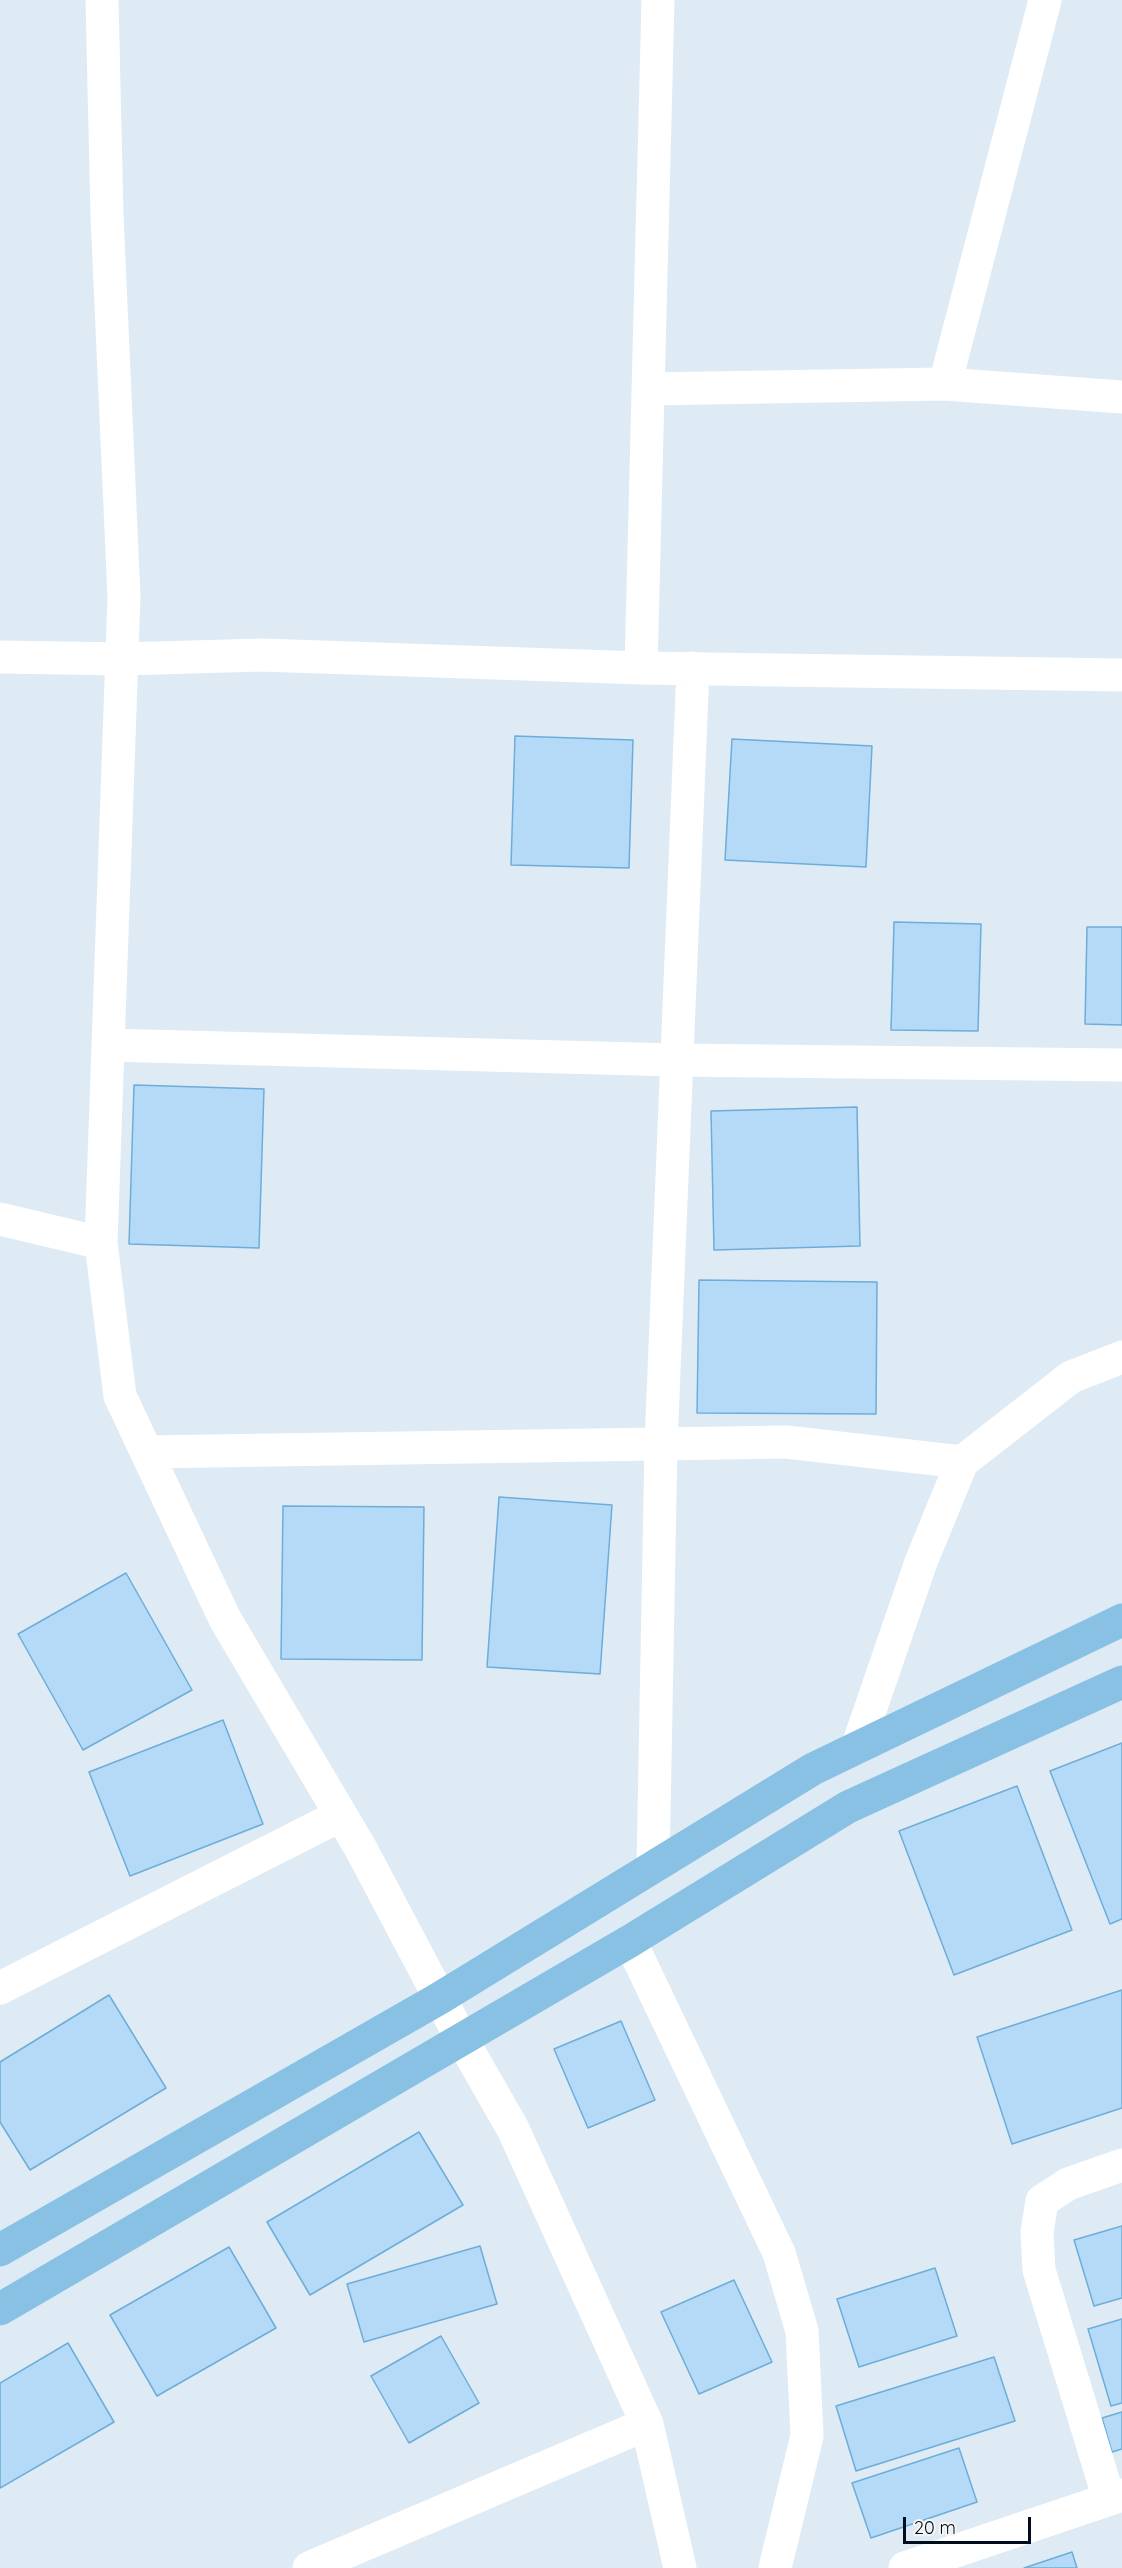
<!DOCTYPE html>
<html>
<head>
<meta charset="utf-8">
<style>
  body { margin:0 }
  #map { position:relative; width:1122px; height:2568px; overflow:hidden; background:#deebf5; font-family:Quicksand,sans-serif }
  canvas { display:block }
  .scale { position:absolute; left:903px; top:2517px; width:128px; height:27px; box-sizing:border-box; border:3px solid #000d1d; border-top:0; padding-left:8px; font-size:18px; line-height:21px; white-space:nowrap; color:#000d1d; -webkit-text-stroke:4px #f6f6f6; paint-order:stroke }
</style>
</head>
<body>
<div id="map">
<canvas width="1122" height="2568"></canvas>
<div class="scale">20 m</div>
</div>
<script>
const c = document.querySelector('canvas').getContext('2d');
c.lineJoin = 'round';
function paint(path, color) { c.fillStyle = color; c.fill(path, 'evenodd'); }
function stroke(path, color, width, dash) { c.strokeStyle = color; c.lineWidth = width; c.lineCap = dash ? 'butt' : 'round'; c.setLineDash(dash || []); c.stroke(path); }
const building = new Path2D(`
  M515,736L633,740L629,868L511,865Z
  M732,739L872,746L866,867L725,860Z
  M894,922L981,924L978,1031L891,1030Z
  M1087,927H1122V1025L1085,1024Z
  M134,1085L264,1089L259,1248L129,1244Z
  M857,1107L860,1246L714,1250L711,1111Z
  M699,1280L877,1282L876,1414L697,1413Z
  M499,1497L612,1505L600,1674L487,1667Z
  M283,1506L424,1507L422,1660L281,1659Z
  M126,1573L192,1690L83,1750L18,1634Z
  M223,1720L263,1824L130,1876L89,1772Z
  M1122,1743V1919L1110,1924L1050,1771Z
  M1017,1786L1072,1930L954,1975L899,1831Z
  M1122,1990V2108L1012,2144L977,2037Z
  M109,1995L166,2088L30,2170L0,2122V2062Z
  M621,2021L655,2100L588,2128L554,2049Z
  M419,2132L463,2205L310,2295L267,2222Z
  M1122,2226V2298L1094,2306L1074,2240Z
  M480,2246L497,2304L364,2342L347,2284Z
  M229,2247L276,2328L157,2396L110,2315Z
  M935,2268L957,2336L859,2367L837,2299Z
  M734,2280L772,2362L699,2394L661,2312Z
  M1122,2319V2403L1111,2406L1088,2329Z
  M441,2336L479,2403L409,2443L371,2376Z
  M68,2343L114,2422L0,2488V2383Z
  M994,2357L1015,2421L856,2471L836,2406Z
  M1122,2412V2449L1112,2452L1102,2418Z
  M959,2448L977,2502L871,2538L852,2483Z
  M1072,2552L1077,2568H1024Z`);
paint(building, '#b4daf7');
stroke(building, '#6cadda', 1.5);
stroke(new Path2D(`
  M102,0L107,215L124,597L101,1243L120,1396L225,1619L361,1849L461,2038L513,2129L647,2424L680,2568
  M945,384L1045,0
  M648,389L945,384L1122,397
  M0,657L122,659L262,655L641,668L1122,675
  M641,668L658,0
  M109,1045L675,1060L1122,1065
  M0,1219L101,1243
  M146,1452L786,1442L962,1462
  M857,1748L921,1562L962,1462L1071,1377L1122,1357
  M653,1867L661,1444L693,668
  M630,1941L779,2253L802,2331L807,2436L775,2568
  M0,1988L341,1815
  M1109,2499L1039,2270L1037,2232L1042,2201L1068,2184L1122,2165
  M309,2568L647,2424
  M905,2568L1122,2495`), '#fff', 33);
stroke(new Path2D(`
  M0,2250L440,1998L813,1769L1122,1620
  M0,2309L630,1941L848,1807L1122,1682`), '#89c1e5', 33);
</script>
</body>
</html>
